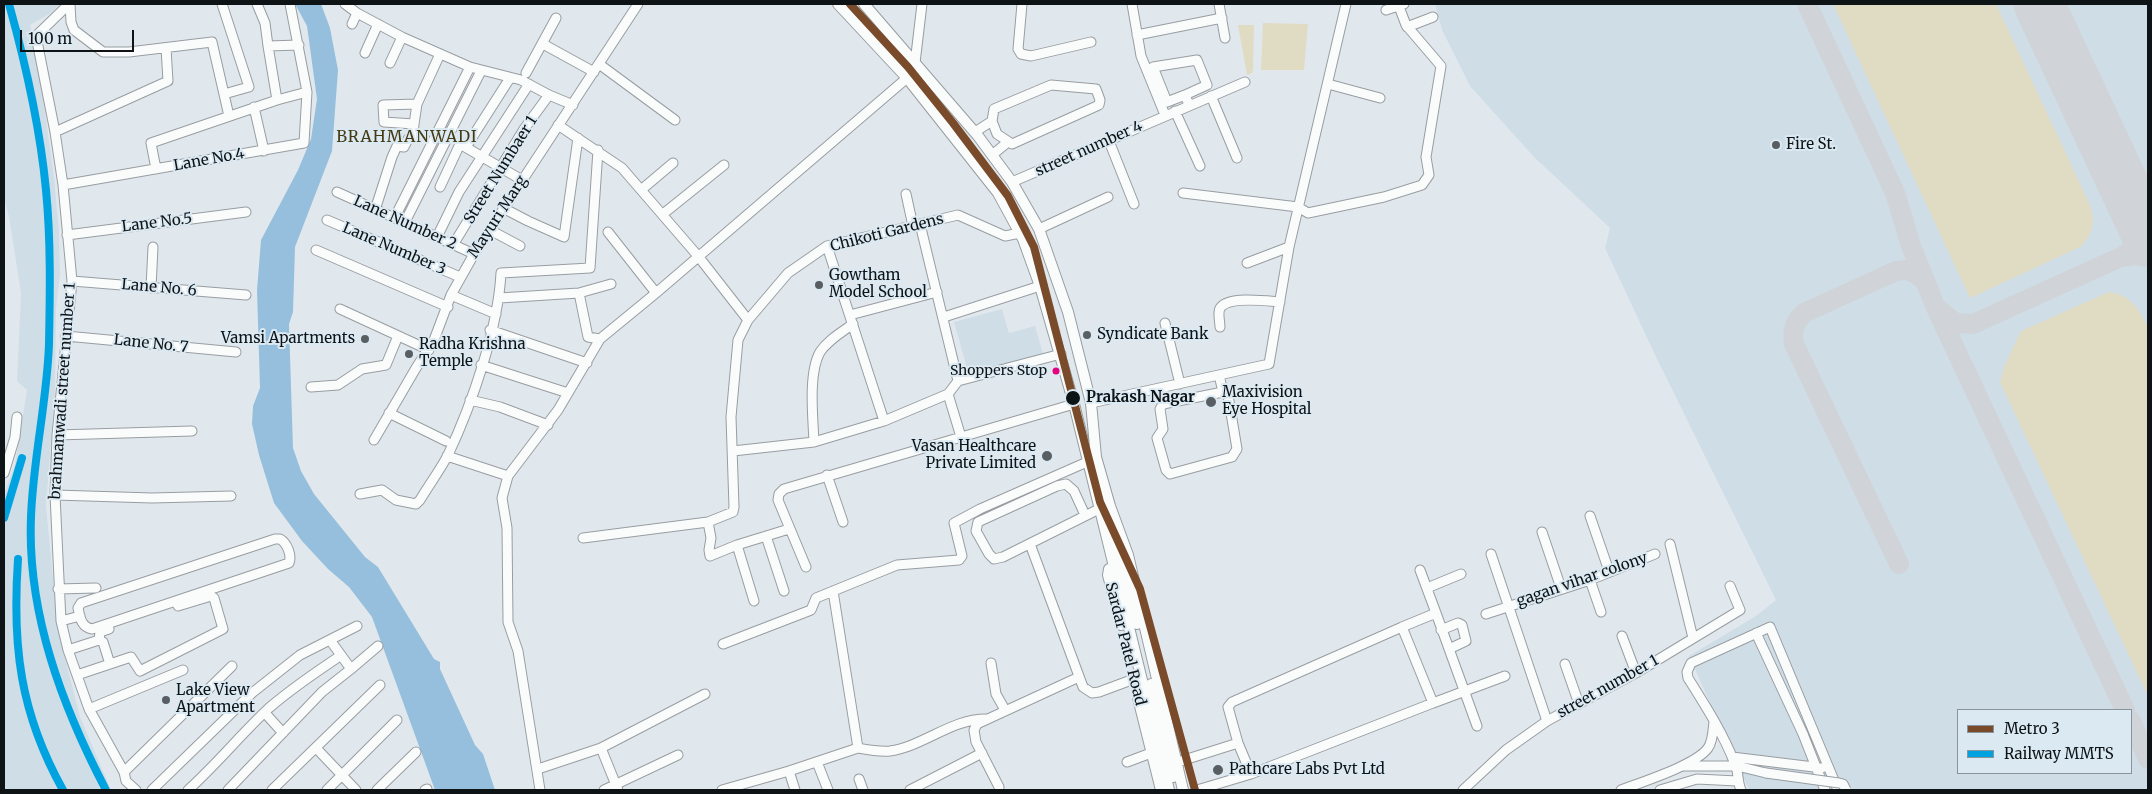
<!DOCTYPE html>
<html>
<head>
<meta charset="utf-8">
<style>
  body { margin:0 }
  #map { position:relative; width:2152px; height:794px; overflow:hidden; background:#e1e8ed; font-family:Merriweather,serif }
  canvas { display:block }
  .frame { position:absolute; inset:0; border:5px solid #0e1316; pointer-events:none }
  .legend { position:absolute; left:1957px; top:709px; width:175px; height:65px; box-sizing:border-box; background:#dbe9f3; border:1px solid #89939b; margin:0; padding:6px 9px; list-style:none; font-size:15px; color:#0e1316 }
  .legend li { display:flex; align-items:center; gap:10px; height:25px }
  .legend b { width:25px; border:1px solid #89939b }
  .scale { position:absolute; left:20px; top:30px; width:114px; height:22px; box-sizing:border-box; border:2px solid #0e1316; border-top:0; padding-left:6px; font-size:15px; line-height:18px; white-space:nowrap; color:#0e1316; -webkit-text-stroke:4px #dbe9f3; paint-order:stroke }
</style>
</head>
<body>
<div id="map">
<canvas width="2152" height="794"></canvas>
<div class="frame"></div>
<ul class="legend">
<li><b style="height:6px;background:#7a4b2a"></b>Metro 3</li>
<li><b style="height:6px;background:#00a3e0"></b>Railway MMTS</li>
</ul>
<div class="scale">100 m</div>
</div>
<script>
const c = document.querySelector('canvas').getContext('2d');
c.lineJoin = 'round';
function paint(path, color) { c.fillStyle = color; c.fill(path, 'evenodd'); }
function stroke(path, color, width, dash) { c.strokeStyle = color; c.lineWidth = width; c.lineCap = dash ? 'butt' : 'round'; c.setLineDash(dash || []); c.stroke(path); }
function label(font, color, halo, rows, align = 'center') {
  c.font = font + ' Merriweather,serif'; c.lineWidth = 4; c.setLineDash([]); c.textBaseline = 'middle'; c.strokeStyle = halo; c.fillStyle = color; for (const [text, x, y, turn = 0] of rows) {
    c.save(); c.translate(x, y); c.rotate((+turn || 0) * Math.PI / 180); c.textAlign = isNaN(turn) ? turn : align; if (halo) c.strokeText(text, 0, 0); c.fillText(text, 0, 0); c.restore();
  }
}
paint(new Path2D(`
  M4,4H60L51,13L30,25L38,61L54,177L59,232L60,274L56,309L55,391L46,506L58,630L80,717L111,790H4V495L15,464L27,390L17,381L21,293L9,217L4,198Z
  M1435,4H2148V790H1749L1689,656L1756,616L1776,600L1657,359L1605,248L1610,228L1534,157L1470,86L1442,30ZM1958,710H2131V773H1958Z
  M1002,309L1009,333L1035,326L1043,354L969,375L954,322Z`), '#cfdde7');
paint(new Path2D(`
  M1833,4H1996L2090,205C2095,221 2094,235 2080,247L1970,298Z
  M1263,23L1308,24L1304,70H1261Z
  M1238,25H1254L1253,69L1252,73L1247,75Z
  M2109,292C2130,294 2140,310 2148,328V696L2000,382L2004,367L2021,331Z`), '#e0dbc3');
paint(new Path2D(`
  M295,4H321L330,28L338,70L332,151L295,247L293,312L289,324L293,448L301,471L314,494L365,557L378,567L434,659L440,662V669L475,745L483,754L495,790H435L372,617L349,587L328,569L302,541L274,503L259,455L252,424L253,406L260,388L257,290L261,240L298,170L311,139L317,99L307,26Z`), '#95bfdc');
stroke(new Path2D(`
  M1807,4L1895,193L1911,246L1936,308L2125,710
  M2122,257C2136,248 2143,234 2139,217
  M1938,309L1955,323L1973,324L2121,257L2134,255L2148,257
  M1899,564L1794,344C1792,331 1794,322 1804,313L1896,271L1906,270L1914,273L1922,278L1926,284
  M2131,721L2148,759`), '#d0d4d8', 20);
stroke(new Path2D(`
  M2039,4L2148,237`), '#d0d4d8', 51);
const minor = new Path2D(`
  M69,4L36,36L55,132L63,185L72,281L57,435L55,495L61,621L68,650L89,709L124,772L126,781L136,790
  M70,4L71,22L74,30L103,52H129L212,42L229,116
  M222,4L249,87L224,94
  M257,4L265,23L268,46L299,45
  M345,4L357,13L402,37L470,67L521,80L549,95L573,105
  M1022,4L1018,49L1021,54L1031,56L1091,42
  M1132,4L1141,56L1165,115
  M1219,4L1225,38
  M1386,10L1404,4
  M352,24L357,13
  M1407,27L1433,17
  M1137,35L1222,18
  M543,44L594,72
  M268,46L277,100
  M365,53L378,24
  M390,63L402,37
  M915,63L922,4
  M599,64L675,120
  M526,73L556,18
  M1328,84L1380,98
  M1185,95L1167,102L1153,67L1197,60L1207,85L1185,95L1189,105
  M1211,96L1237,158
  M417,104L383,105L384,122L414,124L417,104L440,54
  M254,107L264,151
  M1175,111L1200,166
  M558,125L622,168L698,256L748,320
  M55,132L168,81L166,48
  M975,132L992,121L997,134L1012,144L1099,105L1100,100L1096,89L1051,85L994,109L992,121
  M1109,141L1134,204
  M466,147L510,78
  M992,155L1008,142
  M156,169L151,143L277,100L307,92
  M1012,182L1245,82
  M63,185L304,143L307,92L290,4
  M440,187L460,144L522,180
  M641,190L673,163
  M337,192L474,254
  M1183,193L1298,207L1308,213L1384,197L1422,185L1429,175L1426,157L1441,66L1406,25L1398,4
  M906,194L913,226
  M503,208L528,221L564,237L578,138
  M375,210L392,157L397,146L404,147L408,139L413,138L414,124
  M663,214L724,165
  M395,217L470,67
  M327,220L460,277
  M405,222L481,71
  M920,224L958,381L948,394L961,437
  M1039,229L1108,197
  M490,230L520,246
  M608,232L656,293
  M67,235L246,212
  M437,237L459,192L529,84
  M453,245L524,129L549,95
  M827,246L884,421
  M316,250L448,307
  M1247,263L1289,247
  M72,281L246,295
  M151,288L153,247
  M579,293L611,284
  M451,295L496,314
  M499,298L579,293L588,337L600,339
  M340,309L429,350
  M850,315L937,292
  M944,317L1040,286
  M1165,323L1180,384
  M1220,327C1220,322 1217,311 1221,307C1230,296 1267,301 1280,302
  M490,330L587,363
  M66,336L236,352
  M481,365L568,393
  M958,381L1061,354
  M311,387L338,385L362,369L386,365L398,336
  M1160,388L1163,404L1160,409L1163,429L1157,438L1166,470L1170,474L1232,457L1237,449L1228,395L1223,392L1219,375
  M470,400L500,407L548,425
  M1091,403L1269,364L1289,247L1346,4
  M1163,404L1223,392
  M389,413L446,441
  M57,435L192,431
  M374,440L416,368L434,340L451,295L474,254L638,4
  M814,442C813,418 808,373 820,352C828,340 842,332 853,324
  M733,451L814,442L884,421L948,394
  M447,456L508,476L558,410L600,339L656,293L907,78
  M4,473L15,437L17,417
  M827,475L843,522
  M508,476L502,498L507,528L508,622L518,651L540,790
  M360,494L382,490L396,500L416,504L420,500C429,485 440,470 448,455C472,404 498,329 501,273L590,268L598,150
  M55,495L152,498L231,496
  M1085,515L1074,491L1066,484L1057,486L978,522L976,531L989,554L994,559L1003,557L1099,509
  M1590,516L1609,571
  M708,522L711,538L709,550L710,556L737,545L789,529
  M1542,532L1561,588
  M766,536L784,591
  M583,538L708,522L733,512L734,507L731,417L738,340L748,320L788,273L827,246L958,215L1005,236L1020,233
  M275,539H280C287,543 292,555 289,563L92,629C81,627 80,617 78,608L81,603Z
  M1030,544L1083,687L1092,693L1099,692L1134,679
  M1670,544L1693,638
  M737,545L754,601
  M1491,554L1547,721
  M806,567L778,500L779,494L784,489L1074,404
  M1590,580L1601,612
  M1427,588L1461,574
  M58,589L96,588
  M833,591L858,748C869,750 879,752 890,751C924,746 951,719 986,719
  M1436,613L1477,726
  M1486,614L1590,580L1655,554
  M61,621L80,616
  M1402,627L1436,613L1420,570
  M1441,630L1458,623L1462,625L1466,641L1449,649
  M1756,633L1803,734L1825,790
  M1622,636L1636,673
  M99,640L100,632L109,629
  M330,640L351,669L378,646
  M723,644L811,610L816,598L897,565L959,560L962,556L954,523L980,509L1087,462
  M68,650L99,640L103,642L110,664L131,657L140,671L223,629L214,598L211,596L178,606
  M991,663L996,694L1005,710
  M1565,664L1579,704
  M77,675L110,664
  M1433,703L1505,676
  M89,709L183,670
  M265,713L283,733
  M1238,743L1228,707L1232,702L1402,627L1433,703L1251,774
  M316,748L356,790
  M601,748L618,790
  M1732,757L1822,768
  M1181,761L1238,743L1251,774L1197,790
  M817,762L828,790
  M1127,762L1151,753
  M1682,766H1737L1766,773
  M538,769L601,748L705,694
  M789,771L795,790
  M124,772L232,666
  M859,779L863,790
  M999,787L976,742L974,730L977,724L1079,677
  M152,790L252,693L300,655L357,626
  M188,790C217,764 241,734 269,708C291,689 316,672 340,656
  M228,790L322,692L351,669
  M272,790L380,685
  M327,790L397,720
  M377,790L416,752
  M425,790L427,789
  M604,790L678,755
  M722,790L789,771L858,748
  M910,790L982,753
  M1463,790L1506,750L1547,721L1636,673L1740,610L1730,586
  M1621,790C1642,782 1696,765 1708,748C1713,741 1713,730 1714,721
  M1660,790L1697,779L1737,781
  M1741,790C1737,781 1739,773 1735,764C1723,733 1705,705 1688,678L1687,672L1691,663L1770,627L1838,790`);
const major = new Path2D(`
  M838,4L907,78L998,193L1023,239L1040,286L1074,404L1169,790
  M864,4L978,136L1012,182L1039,229L1068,312L1091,403L1096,457L1110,506L1128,555L1183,790
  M1117,538L1137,624
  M1109,569L1108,575L1121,625
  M1151,684L1173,777
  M1138,698L1161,790`);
stroke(minor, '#989da1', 11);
stroke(major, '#989da1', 12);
stroke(minor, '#fafcfc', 9);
stroke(major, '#fafcfc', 10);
const minorBridge = new Path2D(`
  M1766,773L1839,783L1843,784L1846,790`);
stroke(minorBridge, '#989da1', 11, []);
stroke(minorBridge, '#fafcfc', 9);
stroke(new Path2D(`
  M9,4C26,65 40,127 46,190C51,241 50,293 49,344C47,402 33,459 31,517C27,613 62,706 106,790
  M4,518L22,458
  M18,559C12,646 20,713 63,790`), '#00a3e0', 8);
stroke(new Path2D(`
  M850,4L908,67L953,123L1008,196L1034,247L1100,502L1140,589L1195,790`), '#7a4b2a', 8);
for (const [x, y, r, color] of [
  [1776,145,5,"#585e61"],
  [819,285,5,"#585e61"],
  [1087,335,5,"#585e61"],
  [365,339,5,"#585e61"],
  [409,354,5,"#585e61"],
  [1056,371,4.5,"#e5007d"],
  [1073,398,8,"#0e1316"],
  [1211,402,6,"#585e61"],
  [1047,456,6,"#585e61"],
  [166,700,5,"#585e61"],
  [1218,770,6,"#585e61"]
]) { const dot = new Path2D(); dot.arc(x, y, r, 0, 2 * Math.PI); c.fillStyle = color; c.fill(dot); stroke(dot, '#dbe9f3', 2); }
label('14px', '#0e1316', '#dbe9f3', [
  ["Shoppers Stop",1047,371]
], 'right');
label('15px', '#0e1316', '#dbe9f3', [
  ["Fire St.",1786,145],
  ["Gowtham",829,276],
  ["Model School",829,293],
  ["Syndicate Bank",1097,335],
  ["Vamsi Apartments",355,339,"right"],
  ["Radha Krishna",419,345],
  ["Temple",419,362],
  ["Maxivision",1222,393],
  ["Eye Hospital",1222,410],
  ["Vasan Healthcare",1036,447,"right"],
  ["Private Limited",1036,464,"right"],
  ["Lake View",176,691],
  ["Apartment",176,708],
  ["Pathcare Labs Pvt Ltd",1229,770]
], 'left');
label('15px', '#0e1316', '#dbe9f3', [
  ["street number 4",1089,149,-24],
  ["Lane No.4",209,160,-10],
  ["Street Numbaer 1",501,170,-58],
  ["Mayuri Marg",498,217,-57],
  ["Lane No.5",157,223,-7],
  ["Lane Number 2",405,223,24],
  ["Chikoti Gardens",887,233,-14],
  ["Lane Number 3",394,249,23],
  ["Lane No. 6",159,288,5],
  ["Lane No. 7",151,344,6],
  ["brahmanwadi street number 1",63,391,-86],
  ["gagan vihar colony",1582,580,-19],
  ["Sardar Patel Road",1125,644,76],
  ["street number 1",1608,687,-29]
]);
label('bold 15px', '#0e1316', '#dbe9f3', [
  ["Prakash Nagar",1086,398]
], 'left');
c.letterSpacing = '1px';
label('16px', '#453a11', '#dbe9f3', [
  ["BRAHMANWADI",407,137]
]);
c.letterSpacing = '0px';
</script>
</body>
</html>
